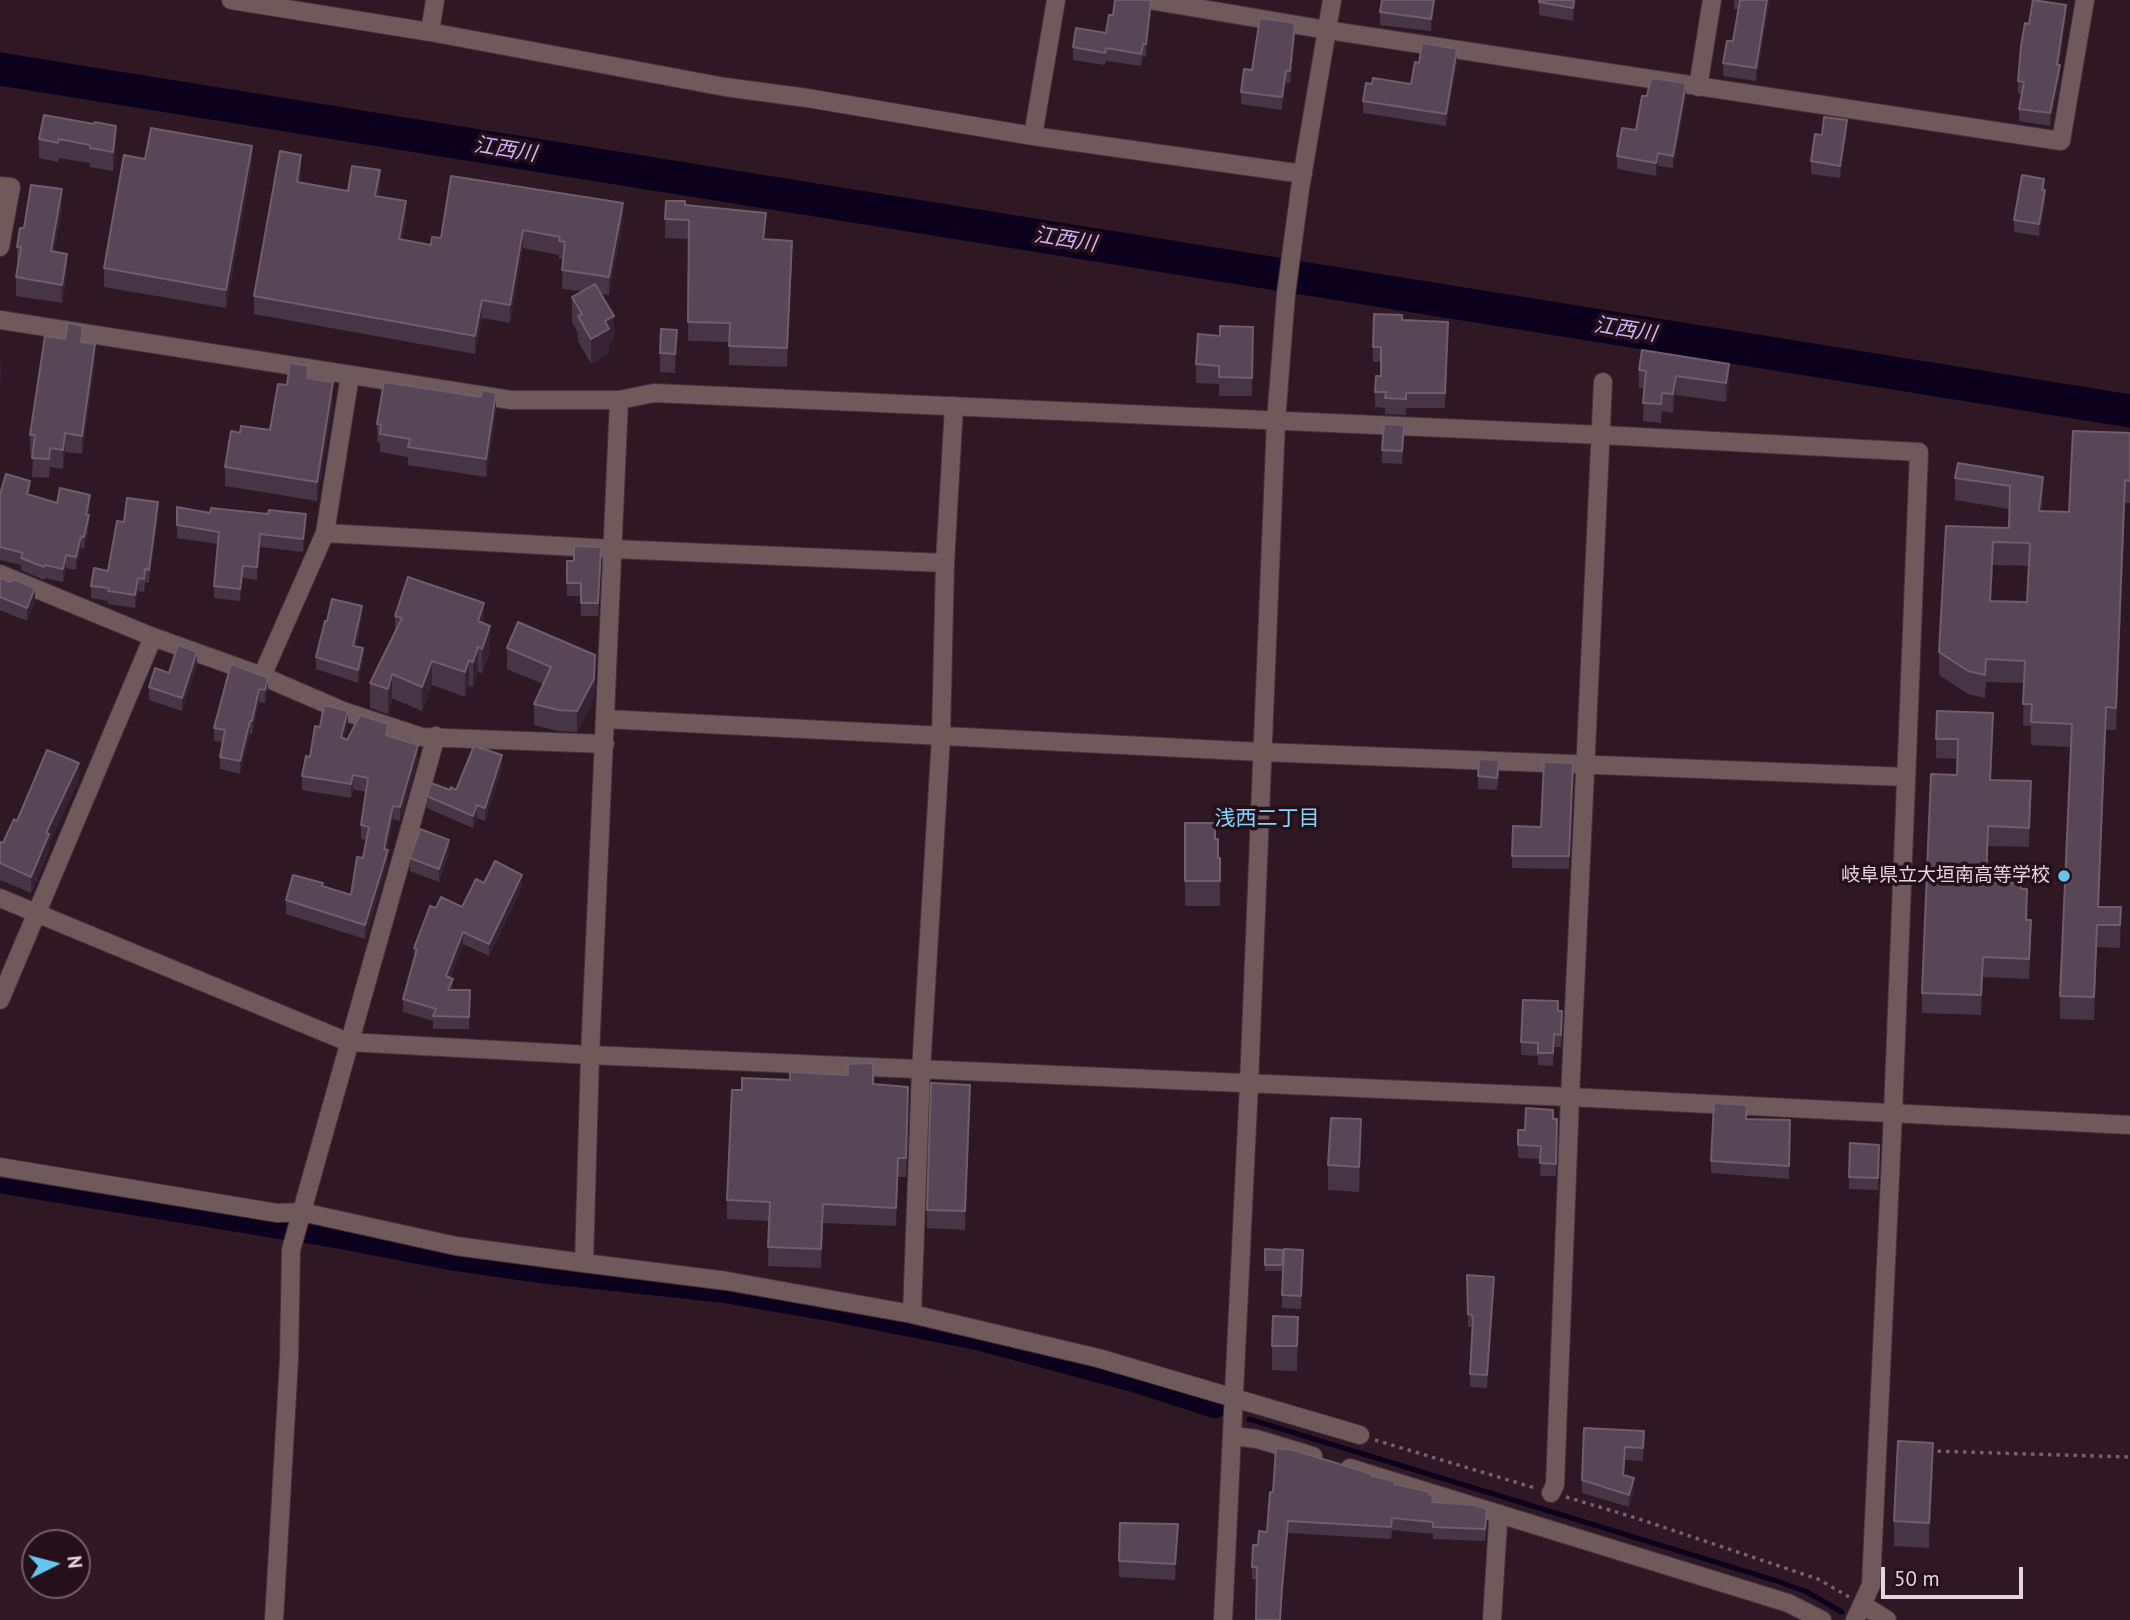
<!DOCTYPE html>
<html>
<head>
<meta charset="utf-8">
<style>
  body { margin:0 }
  #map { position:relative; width:2130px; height:1620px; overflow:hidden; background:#2f1824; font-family:"PT Sans",sans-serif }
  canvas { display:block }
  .north { position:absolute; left:21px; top:1529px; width:70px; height:70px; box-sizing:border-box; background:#250f1a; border:2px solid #725e68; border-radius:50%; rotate:84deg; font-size:19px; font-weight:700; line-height:28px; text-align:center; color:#e6d5dc }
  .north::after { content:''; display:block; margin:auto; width:24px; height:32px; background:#64c5ee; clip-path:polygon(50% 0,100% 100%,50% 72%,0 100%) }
  .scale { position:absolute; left:1881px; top:1567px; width:142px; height:32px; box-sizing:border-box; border:4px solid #e6d5dc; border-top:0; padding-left:9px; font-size:21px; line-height:24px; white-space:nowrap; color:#e6d5dc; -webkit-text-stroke:5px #250f1a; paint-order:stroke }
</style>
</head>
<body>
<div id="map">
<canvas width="2130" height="1620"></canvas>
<div class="north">N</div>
<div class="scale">50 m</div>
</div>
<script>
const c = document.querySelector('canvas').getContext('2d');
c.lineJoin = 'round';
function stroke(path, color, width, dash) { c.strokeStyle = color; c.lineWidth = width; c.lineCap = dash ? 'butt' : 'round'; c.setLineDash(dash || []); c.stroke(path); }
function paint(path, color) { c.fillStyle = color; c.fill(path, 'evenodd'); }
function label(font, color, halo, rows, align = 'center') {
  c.font = font + ' "PT Sans","Noto Sans JP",sans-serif'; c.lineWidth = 7; c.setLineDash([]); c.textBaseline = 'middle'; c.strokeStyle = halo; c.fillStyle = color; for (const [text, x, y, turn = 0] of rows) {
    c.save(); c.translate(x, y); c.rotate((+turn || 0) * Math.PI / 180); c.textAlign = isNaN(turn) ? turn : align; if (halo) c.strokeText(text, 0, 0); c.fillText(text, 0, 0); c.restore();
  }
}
stroke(new Path2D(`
  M1249,1419L1777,1581L1807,1592L1842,1612`), '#0c011d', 5);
stroke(new Path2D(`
  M0,1184L327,1237L447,1260L543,1274L721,1293L842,1314L979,1341L1135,1383L1215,1409`), '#0c011d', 19);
stroke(new Path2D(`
  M0,69L2130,411`), '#0c011d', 33);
const minor = new Path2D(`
  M231,0L430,32L725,87L807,98L1033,136L1303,174
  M1149,0L1327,30L2061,141L2085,0
  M430,32L435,0
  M1698,87L1712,0
  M1033,136L1056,0
  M0,186L11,187L0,247
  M0,320L511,400H619L654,393L1602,435L1919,452L1893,1113L1871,1585L1855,1620
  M325,533L613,549L945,563
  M0,574L153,637L262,676L343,711L422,737L605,744
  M262,676L325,533L350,375
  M605,719L1262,752L1906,777
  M0,1000L153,637
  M0,1167L277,1213L302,1212L456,1246L584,1263L590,1055L619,400
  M584,1263L727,1281L912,1314L921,1070L941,736L945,563L954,406
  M912,1314L1098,1358L1360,1435
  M1232,1436L1257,1439L1313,1456
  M1350,1468L1788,1603L1822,1620
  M1551,1493L1555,1485L1570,1097L1603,382
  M1863,1605L1887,1620
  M274,1620L289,1360L291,1250L436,736
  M1492,1620L1498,1522L1500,1514`);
const tertiary = new Path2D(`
  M0,898L348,1042L590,1055L1570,1097L2130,1125
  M1223,1620L1249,1084L1276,421L1286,294L1300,189L1332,0`);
stroke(minor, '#49323e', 20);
stroke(tertiary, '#49323e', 20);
stroke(new Path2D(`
  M1375,1440L1535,1488
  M1929,1451L2130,1457
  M1566,1497L1636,1518L1818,1579L1849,1597`), '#75616b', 3.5, [3.5, 5]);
stroke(minor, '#6f595b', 18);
stroke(tertiary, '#6f595b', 18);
paint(new Path2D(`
  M1434,0L1431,31L1380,25V12Z
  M1539,0H1576L1573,21L1539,15Z
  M1734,0H1770L1756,81L1723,76V63L1733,41L1738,9H1734Z
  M1151,12L1146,57L1143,56L1141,66L1106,61L1105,65L1073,60V47L1106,33L1113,15Z
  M2066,18L2059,65L2060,78L2050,126L2019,121V109L2022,94L2018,93V81L2029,24Z
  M1295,36L1290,83H1286L1282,110L1241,104V92L1252,70Z
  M1457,61L1446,126L1363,113V101L1372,84H1411L1419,63Z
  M1647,96H1686L1673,168L1658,166L1656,176L1617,169V156L1636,130Z
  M44,115L116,145L113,171L90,167V163L59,158L58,162L39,158V139Z
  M1847,133L1840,178L1811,174V161L1822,135Z
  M145,159L252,164L226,308L104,287V268Z
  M301,173L300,183L348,191L380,189L379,196L406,219L402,240L431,245L441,238L623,221L609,295L601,294L614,341L609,344V354L591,364L578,341V333L572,322V297L582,291L562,289L563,259H559V255L523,248L510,323L482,318L475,354L254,314V296Z
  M2044,179L2045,203L2039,236L2014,232V220Z
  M666,201L685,205L766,231L765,239L792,259L787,367L729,365V342L688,341L689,239L665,238Z
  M62,208L54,252L67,273L62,303L16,296V277L18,266L17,265V247L24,228Z
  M1402,320L1448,338L1445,408H1406V415L1385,414V408L1375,407V392L1381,376V362H1373V347Z
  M1253,327L1252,396H1219V384L1196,383V364L1220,336Z
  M83,342L95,363L82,454L65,452L63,469L50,467L49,478L32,477L33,454L30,453V435Z
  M677,349L675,373L660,372V353Z
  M1639,370L1729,383L1726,402L1676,395L1673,413L1662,411L1661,423L1643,421L1644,389L1639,388Z
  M308,378L333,401L317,501L225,486V467L240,433L270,430L287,385Z
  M496,411L486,477L408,465V457L380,452V443L377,442V424Z
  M2130,433V503H2125L2116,730H2106L2098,907H2121L2120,948L2097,947L2094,1020L2060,1019V996L2071,747L2031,745V726H2023L2024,683L1986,682L1985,698L1968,694L1939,675V652L1946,526L2009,528V509L1955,500V478L1958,463L2043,499L2042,511L2069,512ZM1993,565L2029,566L2027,602L1991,601Z
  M1404,438L1402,464L1382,463V450Z
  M0,494L30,495L57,503L90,508L89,515V528L84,549L81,548L76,570L66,568L63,582L45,578L44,580L21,570V565L0,560Z
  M177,507L306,527L303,552L260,547L257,580L243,578L240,601L214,598V586L218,544L177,538Z
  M158,515L149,583L145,582L144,592L138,591L135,608L108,604V601L91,598V586L108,571L124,522Z
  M601,560L598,616H581V596H567V561Z
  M0,578L35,601L27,621L0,610Z
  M395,616L484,624L490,650L482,673L478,672L473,687L469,685L465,697L432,685L422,711L392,698L388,714L370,708V683L395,633Z
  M362,619L356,647L363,661L358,683L316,669V657Z
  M507,648L595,676L594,699L577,732L558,731L534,725V704L543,684L507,669Z
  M231,664L268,691L265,703L259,702L252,734H250L240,774L220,769V757L223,742L214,741V728Z
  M197,665L182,711L149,700V687L169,673Z
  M348,724L344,739L347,740L388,736L418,759L400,821L393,819L387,850L388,864L365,939L286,914V900L323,886L351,895L363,858L366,840L361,839V825L366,792L353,789L351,798L302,790V776L320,727Z
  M1993,733L1991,780L2031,801L2029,847L1988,846L1987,882L2021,889L2031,940L2029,979L1983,977L1981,1015L1922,1013V993L1957,775L1958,759L1936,758V739Z
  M502,768L485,821L477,818L473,828L427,808V796L450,790H456Z
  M1499,773L1497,790L1478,789V776Z
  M1573,776L1569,869L1512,868L1513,826L1541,827Z
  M79,780L49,843V850L31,893L0,880V842L3,843L17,821Z
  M1185,823L1215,839L1218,858H1220V906H1185Z
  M449,852L439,882L410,871V858Z
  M484,883L522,887L489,956L463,944L450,978L453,990H470L469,1029H433V1021L403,1012V999L414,958V948L436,908L462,907Z
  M1558,1011L1562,1024L1561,1047H1554L1553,1066L1538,1065V1056L1521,1055V1042Z
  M848,1075L873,1084L908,1106L906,1177H898L896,1226L823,1223L821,1268L768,1266L769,1221L727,1219V1200L742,1090L790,1080Z
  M970,1104L965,1230L927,1228V1210Z
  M1553,1119H1557L1556,1176H1540L1541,1159L1518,1158V1130H1525Z
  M1747,1119L1790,1120L1789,1179L1711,1173V1161Z
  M1361,1144L1359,1192L1328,1190V1165Z
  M1879,1145L1878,1190L1849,1189V1177Z
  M1265,1249L1283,1250L1282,1271H1265Z
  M1303,1263L1301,1309L1282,1308V1295Z
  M1467,1275L1494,1289L1487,1388L1470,1387L1472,1327H1468Z
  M1298,1342L1297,1371L1272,1370V1346Z
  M1644,1431L1643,1461L1625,1460L1624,1475L1634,1491L1629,1507L1582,1493V1480Z
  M1933,1468L1929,1548L1894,1546V1521Z
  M1371,1476L1430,1494L1433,1502L1487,1522L1485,1541L1433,1539V1534L1392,1530L1391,1539L1288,1533L1282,1600L1257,1580L1252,1579V1567L1258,1545L1267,1532L1273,1492Z
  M1178,1540L1175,1580L1119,1577V1561Z`), '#473546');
paint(new Path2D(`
  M1151,0V12L1146,57V44Z
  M1434,0V8L1431,31V19Z
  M1574,0H1576L1573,21V8Z
  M1767,0H1770L1756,81V68Z
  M2066,5V18L2057,77V65Z
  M1295,23V36L1290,83V71Z
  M1457,49V61L1446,126V114Z
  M2060,65V78L2050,126V113Z
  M1286,70V83L1282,110V97Z
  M1686,83V96L1673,168V156Z
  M1847,120V133L1840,178V166Z
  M116,126V145L113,171V152Z
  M252,146V164L226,308V290Z
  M1658,153V166L1656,176V163Z
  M301,155V173L297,200V182Z
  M380,170V189L375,214V196Z
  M62,189V208L51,270V251Z
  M2045,190V203L2039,236V224Z
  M406,201V219L399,258V239Z
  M623,203V221L609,295V277Z
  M766,213V231L763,258V239Z
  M523,230V248L510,323V305Z
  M792,241V259L787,367V348Z
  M67,254V273L62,303V285Z
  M482,300V318L475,354V336Z
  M614,316V341L609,344V354L591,364V339L605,321Z
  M677,330V349L675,373V354Z
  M95,344V363L82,454V436Z
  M1,358V377L0,385V367Z
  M1729,364V383L1726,402V383Z
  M1676,376V395L1673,413V394Z
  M333,382V401L317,501V482Z
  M496,393V411L486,477V459Z
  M65,433V452L63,469V450Z
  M2043,477V499L2039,534V511Z
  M2125,480V503L2116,730V708Z
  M30,481V494L27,507V494Z
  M90,495V508L86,527V515Z
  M158,502V515L149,583V570Z
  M306,514V527L303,552V539Z
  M89,515V528L84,549V537Z
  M260,534V547L257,580V567Z
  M81,536V548L76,570V557Z
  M1993,542V565L1990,624V601Z
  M66,555V568L63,582V569Z
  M243,566V578L240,601V589Z
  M138,578V591L135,608V595Z
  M35,588V601L27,621V608Z
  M484,603V628L478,621Z
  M362,606V619L353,659V646Z
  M490,626V650L482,673V649Z
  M478,647V672L473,687V662Z
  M363,648V661L358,683V670Z
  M197,652V665L182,711V698Z
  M595,655L594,699L577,732V711Z
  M469,660V685L465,697V672Z
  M432,661V685L422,711V687Z
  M392,674V698L388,714V689Z
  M268,678V691L265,703V690Z
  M259,689V702L252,734V721Z
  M2106,707V730L2098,929V907Z
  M348,711V724L341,751V737Z
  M1993,713V733L1990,799V780Z
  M250,721V734L240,774V761Z
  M418,745V759L400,821V807Z
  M502,755V768L485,821V808Z
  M79,763V780L49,843V850L31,893V877L46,833Z
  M353,775V789L351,798V784Z
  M2031,781V801L2029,847V828Z
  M477,805V818L473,828V816Z
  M393,806V819L385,862L388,850V864L365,939V925L384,849Z
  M449,840V852L439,882V869Z
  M522,875V887L489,956V944Z
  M2097,925V947L2094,1020V997Z
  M463,932V944L446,988V976Z
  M453,979V991L448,990Z
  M970,1085V1104L965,1230V1211Z
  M908,1087V1106L906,1177V1158Z
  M1361,1119V1144L1359,1192V1167Z
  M823,1204V1223L821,1268V1249Z
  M1494,1277V1289L1487,1388V1375Z
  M1298,1317V1342L1297,1371V1346Z
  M1933,1443V1468L1929,1548V1523Z
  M1634,1478V1491L1629,1507V1495Z
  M1288,1521V1533L1282,1600V1588Z
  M1178,1524V1540L1175,1580V1564Z`), '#362232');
const building = new Path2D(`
  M1115,0H1151L1146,44H1143L1141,54L1106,48L1105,53L1073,47L1076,28L1106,33L1109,15H1113Z
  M1382,0H1434L1431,19L1380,12Z
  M1539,0H1574L1573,8L1539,2Z
  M1740,0H1767L1756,68L1723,63L1727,41H1733Z
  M2033,0L2066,5L2057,65H2060L2050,113L2019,109L2024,82L2018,81L2021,46L2025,23L2029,24Z
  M1260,18L1295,23L1290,71L1286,70L1282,97L1241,92L1244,69L1252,70Z
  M1422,43L1457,49L1446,114L1363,101L1366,83L1372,84L1373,78L1411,84L1415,62L1419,63Z
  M1651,78L1686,83L1673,156L1658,153L1656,163L1617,156L1622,128L1636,130L1642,96H1647Z
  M44,115L94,124L95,122L116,126L113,152L90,148V145L59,139L58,143L39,139Z
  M1824,117L1847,120L1840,166L1811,161L1815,134L1822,135Z
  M151,128L252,146L226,290L104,268L124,155L145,159Z
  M280,151L301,155L297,182L348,191L352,166L380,170L375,196L406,201L399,239L431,245L432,237L441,238L451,176L623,203L609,277L562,270L565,242L559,241L560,237L523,230L510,305L482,300L475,336L254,296Z
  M2022,175L2044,179L2042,190H2045L2039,224L2014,220Z
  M31,185L62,189L51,251L67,254L62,285L16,277L21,247H17L20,228H24Z
  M666,201H685V205L766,213L763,239L792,241L787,348L729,346L730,323L688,322L689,220L665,219Z
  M595,284L614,316L605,321L609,329L591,339L578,316L582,314L572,297Z
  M1374,314L1402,315V320L1448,322L1445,393H1406V399L1385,398L1386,392H1375L1376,376H1381V347H1373Z
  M68,323L83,326L81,342L95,344L82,436L65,433L63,450L50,448L49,459L32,458L35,435H30L45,336L65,339Z
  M1220,326L1253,327L1252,378L1219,377V366L1196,364L1198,334L1220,336Z
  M661,329L677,330L675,354L660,353Z
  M1642,350L1729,364L1726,383L1676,376L1673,394L1662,393L1661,404L1643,403L1646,371L1639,370Z
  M290,363L308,366L307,378L333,382L317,482L225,467L231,431L240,433L241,426L270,430L278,384L287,385Z
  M384,382L481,397L482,390L496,393L486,459L408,447L410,439L380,434L381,425L377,424Z
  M1384,424L1404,425L1402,451L1382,450Z
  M2073,431L2130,433V481L2125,480L2116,708L2106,707L2098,907H2121L2120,925H2097L2094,997L2060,996L2072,724L2031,722L2032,704H2023L2025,661L1986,659L1985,675L1968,671L1939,652L1946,526L2009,528L2010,486L1955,478L1958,463L2043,477L2039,511L2069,512ZM1993,542L2030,543L2027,602L1990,601Z
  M6,474L30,481L27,494L57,503L60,488L90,495L86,515H89L84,537L81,536L76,557L66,555L63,569L45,565L44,567L21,558L23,553L0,547V494Z
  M127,498L158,502L149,570L145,569L144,579L138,578L135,595L108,591L109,588L91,586L94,568L108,571L117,521L124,522Z
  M177,507L210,513L211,508L268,514L269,510L306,514L303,539L260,534L257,567L243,566L240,589L214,586L219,532L177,525Z
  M574,546L601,547L598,603H581V583H567V561H574Z
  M408,577L484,603L478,621L490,626L482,649L478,647L473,662L469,660L465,672L432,661L422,687L392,674L388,689L370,683L402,618L395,616Z
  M0,578L11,582L13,579L35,588L27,608L0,597Z
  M332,599L362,606L353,646L363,648L358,670L316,657L325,621H327Z
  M518,622L595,655L594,679L577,711L558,710L534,704L551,667L507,648Z
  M178,645L197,652L182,698L149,687L155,668L169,673Z
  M231,664L268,678L265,690L259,689L252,721H250L240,761L220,757L225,730L214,728Z
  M324,705L348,711L341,737L347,740L360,715L388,724L386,735L418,745L400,807L393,806L384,849L388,850L365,925L286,900L293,875L323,883L322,886L351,895L357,857L363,858L369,827L361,825L368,778L353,775L351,784L302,776L306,756L310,757L315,726L320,727Z
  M1937,711L1993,713L1990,780L2031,781L2029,828L1988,826L1986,882L2021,883V889H2027L2026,920H2031L2029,959L1983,957L1981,995L1922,993L1931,774L1957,775L1958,739H1936Z
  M474,746L502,755L485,808L477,805L473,816L427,796L431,783L450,790L451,787L456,790Z
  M47,750L79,763L46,833L49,834L31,877L0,863V842L3,843L14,819L17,821Z
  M1479,759L1499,760L1497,778L1478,776Z
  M1544,762L1573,763L1569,856H1512L1513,826L1541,827Z
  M1185,823H1215V839H1218V858H1220V881H1185Z
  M420,829L449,840L439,869L410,858Z
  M495,861L522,875L489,944L463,932L446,976L453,979L448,990H470L469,1017L433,1016L436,1009L403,999L417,949L414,948L430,906L436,908L441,897L462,907L476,879L484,883Z
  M1523,1000L1558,1001V1011H1562L1561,1035L1554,1034L1553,1053H1538V1043L1521,1042Z
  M873,1063V1084L908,1087L906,1158H898L896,1208L823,1204L821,1249L768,1247L770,1202L727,1200L732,1090H742V1078L790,1080V1072L848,1075V1064Z
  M931,1083L970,1085L965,1211L927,1210Z
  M1714,1103L1747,1105L1746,1119L1790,1120L1789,1166L1711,1161Z
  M1526,1108L1553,1110V1119H1557L1556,1164L1540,1163L1541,1146L1518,1145V1130H1525Z
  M1331,1118L1361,1119L1359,1167L1328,1165Z
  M1850,1143L1879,1145L1878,1178L1849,1177Z
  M1265,1249L1283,1250L1282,1265H1265Z
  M1284,1249L1303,1250L1301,1296L1282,1295Z
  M1467,1275L1494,1277L1487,1375L1470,1374L1473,1320L1472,1315L1468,1314Z
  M1273,1316L1298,1317L1297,1346H1272Z
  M1584,1428L1644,1431L1643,1448L1625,1447L1623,1475L1634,1478L1629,1495L1582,1480Z
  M1898,1441L1933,1443L1929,1523L1894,1521Z
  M1276,1448L1293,1450L1372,1474L1371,1476L1395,1481L1394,1484L1430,1492L1429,1494L1433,1495L1432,1502L1474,1505L1487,1509L1485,1529L1433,1527V1522L1392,1518L1391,1527L1288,1521L1282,1588L1280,1620H1256L1257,1567H1252L1253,1545H1258L1259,1531L1267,1532L1270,1492H1273Z
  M1120,1523L1178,1524L1175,1564L1119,1561Z`);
paint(building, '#584656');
stroke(building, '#6e5d6b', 2);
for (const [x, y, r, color] of [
  [2064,876,7,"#64c5ee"]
]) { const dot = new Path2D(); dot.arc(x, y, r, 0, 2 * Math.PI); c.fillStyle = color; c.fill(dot); stroke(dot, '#250f1a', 2.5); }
label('19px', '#e6d5dc', '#250f1a', [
  ["岐阜県立大垣南高等学校",2050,876]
], 'right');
label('italic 21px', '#cbb4f5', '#250f1a', [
  ["江西川",505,150,9],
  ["江西川",1065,240,9],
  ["江西川",1625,330,9]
]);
label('21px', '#81d8ff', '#250f1a', [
  ["浅西二丁目",1267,819]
]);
</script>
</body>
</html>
